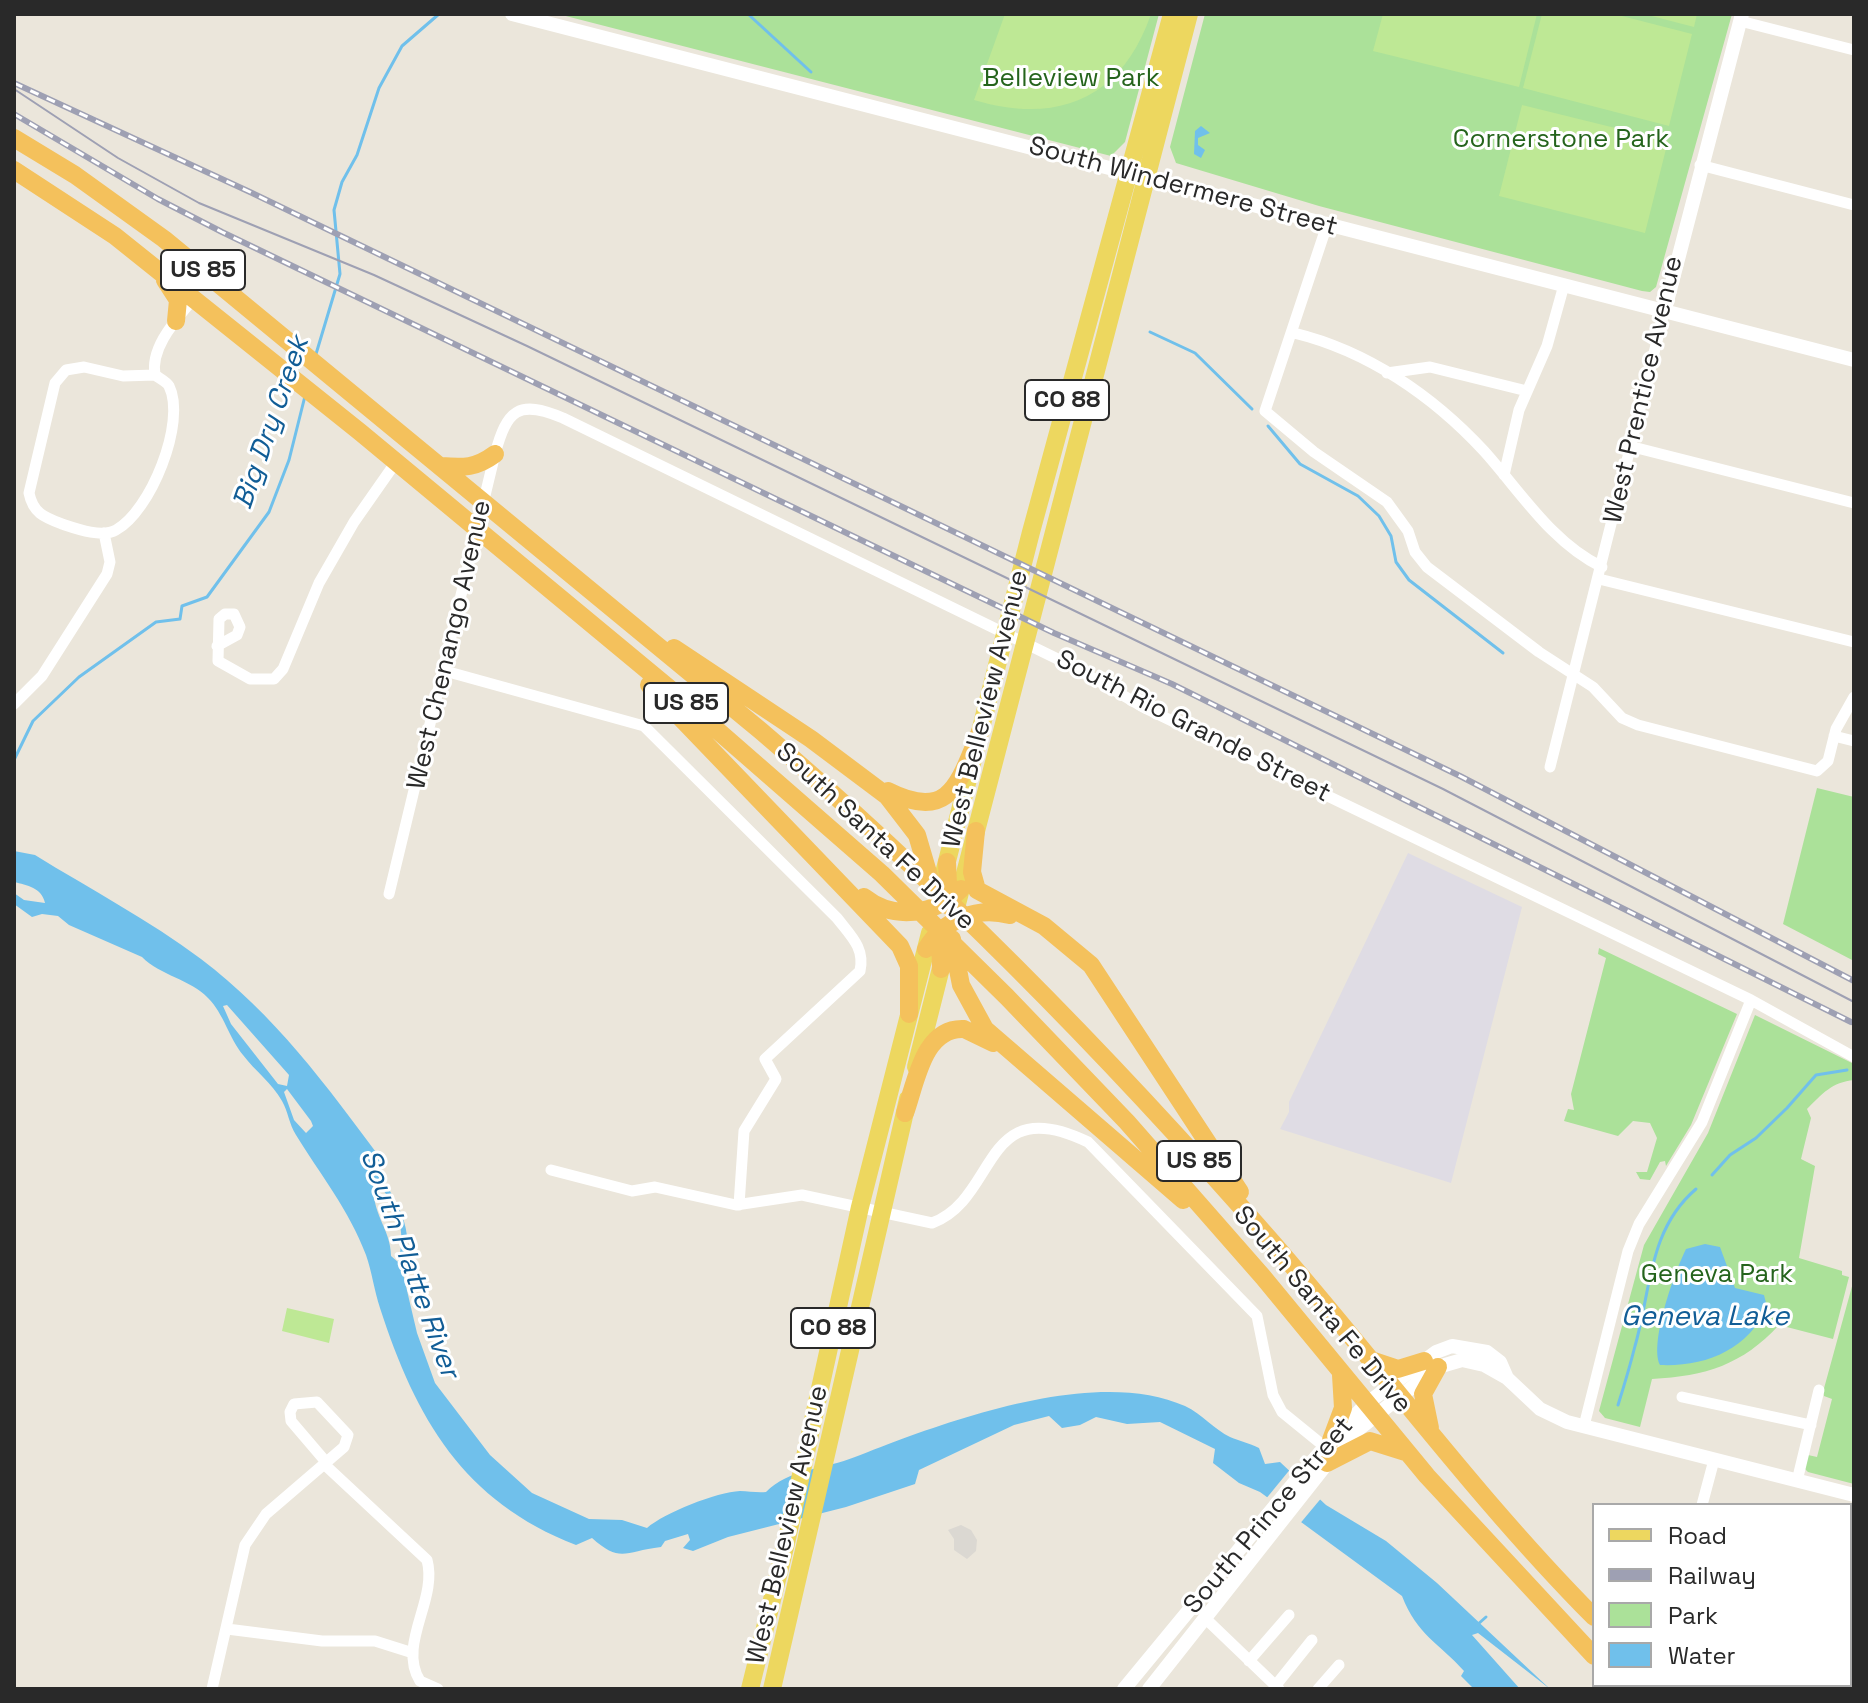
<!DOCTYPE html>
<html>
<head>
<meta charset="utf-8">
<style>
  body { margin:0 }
  #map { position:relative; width:1868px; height:1703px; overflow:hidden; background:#ebe6db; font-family:"Space Grotesk",sans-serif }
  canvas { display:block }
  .frame { position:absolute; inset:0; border:16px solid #292929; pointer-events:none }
  .legend { position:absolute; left:1592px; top:1503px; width:260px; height:184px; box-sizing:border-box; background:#fff; border:2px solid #a9a9a9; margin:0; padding:10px 14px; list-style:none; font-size:24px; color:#292929 }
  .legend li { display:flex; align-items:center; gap:16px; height:40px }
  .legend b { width:40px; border:2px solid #a9a9a9 }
</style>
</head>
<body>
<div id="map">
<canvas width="1868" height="1703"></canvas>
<div class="frame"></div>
<ul class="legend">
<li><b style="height:10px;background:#edd75f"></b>Road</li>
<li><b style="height:10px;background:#9ea0b3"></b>Railway</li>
<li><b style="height:22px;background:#abe199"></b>Park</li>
<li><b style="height:22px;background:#70c0eb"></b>Water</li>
</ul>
</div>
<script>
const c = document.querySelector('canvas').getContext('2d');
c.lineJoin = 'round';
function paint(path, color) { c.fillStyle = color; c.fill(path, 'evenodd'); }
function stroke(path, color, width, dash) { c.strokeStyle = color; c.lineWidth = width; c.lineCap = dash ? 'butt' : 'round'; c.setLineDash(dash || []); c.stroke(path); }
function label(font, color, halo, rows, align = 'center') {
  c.font = font + ' "Space Grotesk",sans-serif'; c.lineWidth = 6; c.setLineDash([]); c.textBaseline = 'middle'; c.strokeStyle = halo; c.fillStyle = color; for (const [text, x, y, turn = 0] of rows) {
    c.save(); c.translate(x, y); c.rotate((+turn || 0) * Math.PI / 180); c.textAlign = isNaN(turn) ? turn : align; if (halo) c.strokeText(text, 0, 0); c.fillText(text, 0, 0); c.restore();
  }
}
paint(new Path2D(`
  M1408,853L1522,907L1451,1183L1280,1129L1289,1112V1102Z`), '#dfdce4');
paint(new Path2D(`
  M558,14H1159L1125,142L1111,156Z
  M1205,14H1732L1656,287L1650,292L1642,291L1319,206L1176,163L1170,147Z
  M1817,788L1854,797V961L1783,924Z
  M1599,948L1737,1014L1691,1125L1666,1166L1665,1161L1660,1162L1650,1180L1640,1179L1636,1172H1647L1657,1138L1650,1123L1633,1121L1618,1136L1564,1121L1568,1109L1574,1110L1571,1094L1606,958L1598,954Z
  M1755,1015L1854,1064V1080C1832,1082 1822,1094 1807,1109L1811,1118L1801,1159L1815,1166L1799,1258L1842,1271V1275L1849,1277L1833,1339L1779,1325C1742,1365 1706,1376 1652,1379L1640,1427L1605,1418L1599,1411L1644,1245L1708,1133Z
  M1854,1279V1484L1808,1472L1803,1467L1808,1455L1817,1457L1832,1399L1824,1396L1823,1392Z`), '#abe199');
paint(new Path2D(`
  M1005,14H1151C1122,99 1057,125 974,100Z
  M1383,14H1537L1519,87L1373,51Z
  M1542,14H1614L1692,34L1669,126L1523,88Z
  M1644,14H1697L1694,27Z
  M1522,105L1668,141L1645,233L1499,196Z
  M287,1308L334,1319L329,1343L282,1331Z`), '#bee895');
paint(new Path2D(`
  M961,1525L971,1530L977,1540L976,1551L967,1559L954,1550V1539L948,1530Z`), '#dbd8d2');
paint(new Path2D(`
  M1201,126L1210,133L1198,138V145L1205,150L1201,158L1194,154L1195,131Z
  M14,851L35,855C90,889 149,920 201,959C274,1014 327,1086 381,1159L377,1171C394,1196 419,1234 401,1265L417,1333L435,1383L490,1455L532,1493L589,1519L622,1520L647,1528C664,1513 717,1492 740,1491C749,1491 757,1493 766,1492C788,1469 826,1469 855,1457C941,1423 1094,1365 1185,1406C1202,1414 1215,1430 1230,1437C1240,1441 1249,1443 1259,1448L1265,1464L1280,1462L1326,1505L1386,1541L1437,1583L1550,1689L1478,1633L1472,1635L1520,1689H1474L1461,1676L1464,1671C1439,1643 1417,1635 1402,1596L1260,1492L1239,1483L1213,1463L1215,1449L1160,1422L1127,1424L1096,1417L1080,1425L1062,1428L1049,1416L1014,1425L919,1470L915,1484L846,1507L728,1537L693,1551L683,1548L690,1540L688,1534L665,1541L661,1547C625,1551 621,1564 592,1538L576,1545C463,1501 416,1419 380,1308C374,1290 372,1272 366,1255C349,1210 320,1174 296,1135C289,1124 288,1111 282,1101C272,1083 255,1071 243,1055C229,1038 224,1014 208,998C190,979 161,976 142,957L69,925L58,916L42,914L32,917L14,904V893L24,900L45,903C42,888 27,885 14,882ZM227,1005L289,1075L287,1086L278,1084L231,1024L223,1006ZM287,1089L311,1121L313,1126L306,1133L294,1120L284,1092ZM374,1180C398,1204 407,1230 398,1262L391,1256C391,1228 370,1214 374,1180Z
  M1705,1244L1720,1247L1735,1288L1764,1295L1767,1307C1748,1350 1705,1367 1660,1365C1649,1343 1675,1271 1686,1249Z`), '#70c0eb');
paint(new Path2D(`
  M1292,1467L1323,1496L1298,1526L1265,1500Z`), '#ebe6db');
stroke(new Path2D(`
  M748,14L811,72
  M1150,332L1195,353L1252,409
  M316,354L340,274L334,210L342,182L357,155L379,88L402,46L439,14
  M1268,426L1300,464L1358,496L1379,516L1391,536L1396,562L1409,580L1503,653
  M14,760L33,721L79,677L156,622L180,619L182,606L207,597L269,512L289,460L305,396
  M1712,1175L1730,1155L1756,1138L1787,1108L1816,1075L1847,1070
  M1618,1405C1624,1386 1630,1366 1635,1346C1651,1291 1648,1230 1696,1189
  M1477,1625L1486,1617`), '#70c0eb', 3);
stroke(new Path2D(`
  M1740,21L1854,50
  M1700,165L1854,205
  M1327,225L1265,411L1314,452L1387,502L1408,531L1415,552L1427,567L1539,652L1593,687L1622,718L1638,725L1817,771L1828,761L1836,729L1854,697
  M1294,333C1368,351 1433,396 1484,451C1520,491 1552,543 1602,567
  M84,367L123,376L155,375C159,378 167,382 169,386C187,422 150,512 116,530C102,538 77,529 62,524C44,517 33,513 29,493L55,383L66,370Z
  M1387,373L1430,367L1527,391
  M155,375C150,346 178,318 194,298
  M1633,447L1854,503
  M1504,475L1519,410L1547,346L1564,285
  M1599,579L1854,642
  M217,646L237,635L240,627L234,614H225L219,619L218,661L250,679H274L283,669L319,583L354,522L396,462
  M445,671L644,726L837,918C851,936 865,948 860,971L765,1059L776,1079L744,1131L739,1205
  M14,704L42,676L107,574L110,562L104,533
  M1834,736L1854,741
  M1550,767L1664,313
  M389,894L495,454C507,410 518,399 563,418L1074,667L1143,707L1751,1000L1854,1057
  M551,1170L632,1191L655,1187L736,1205L802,1195L932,1223C999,1198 981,1090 1088,1142L1257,1316L1273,1395L1282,1412L1325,1447
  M1682,1397L1811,1425
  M1584,1426L1628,1251L1639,1224L1702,1122L1751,1000
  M324,1464L427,1560C438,1600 397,1644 420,1681L438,1689
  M1797,1481L1819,1390
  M1702,1505L1714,1460
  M1206,1619L1279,1689
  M1850,1628L1854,1629
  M227,1629L322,1641H375L413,1653
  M1249,1661L1289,1615
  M1276,1685L1312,1640
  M1801,1685L1804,1689
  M212,1689L245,1545L266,1514L344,1447L348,1435L317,1402L294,1404L290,1412L291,1421L326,1462
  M1318,1689L1339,1665`), '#fff', 11);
stroke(new Path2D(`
  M512,14L1854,360
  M1664,313L1742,14
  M1124,1689L1308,1466L1366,1404L1436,1352L1452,1346L1487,1352L1500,1362L1507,1378
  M1149,1689L1333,1456L1360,1428L1438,1367L1462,1360L1484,1365L1507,1378L1540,1409L1567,1422L1854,1495`), '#fff', 14);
stroke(new Path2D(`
  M943,877L1031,532L1172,14
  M957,904L1189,14
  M916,1067L944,956
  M750,1689L786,1543L860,1207L930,933
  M772,1689L908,1099`), '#edd75f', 18);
stroke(new Path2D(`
  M14,138L75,175L164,239L761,731C944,887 1113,1060 1271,1241C1380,1366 1477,1499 1594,1617
  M14,170L115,236L360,432L670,689L882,874L1007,997L1127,1122L1263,1277L1427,1476L1594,1656
  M165,280L178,300L176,321
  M441,466C464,468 476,468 495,454
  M674,648L811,739L887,796L917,835L932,886
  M649,685L900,946L909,966V1014
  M888,791C951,823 959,781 980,732
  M976,831L972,872L977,890L1044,926L1091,965L1240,1192
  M947,862L949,906
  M864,897C894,921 935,915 961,889
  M940,931L941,969
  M952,939L961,985L985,1029L1183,1200
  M926,949C945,919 976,906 1010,915
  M905,1113C916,1083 923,1027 964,1029L993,1043
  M1374,1361L1398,1369L1424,1361
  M1430,1428L1423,1394L1438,1367
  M1331,1440L1343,1408L1341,1375
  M1327,1463L1370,1441L1405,1452
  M1626,1685L1633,1689
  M1662,1685L1666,1689`), '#f4c15c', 18);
stroke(new Path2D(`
  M14,89L118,158L199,203L374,275L527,346L1443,789L1854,1002`), '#9ea0b3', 2);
const rail = new Path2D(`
  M14,83L250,192L1460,776L1854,981
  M14,114L158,199L222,232L1054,633L1172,684L1851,1022`);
stroke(rail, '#9ea0b3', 6);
stroke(rail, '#fff', 3, [9]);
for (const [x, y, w] of [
  [203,270,84],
  [1067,400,84],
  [686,703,84],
  [1199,1161,84],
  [833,1328,84]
]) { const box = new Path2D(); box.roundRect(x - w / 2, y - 20, w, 40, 6); c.fillStyle = '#fff'; c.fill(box); stroke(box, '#292929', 2); }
label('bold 24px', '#292929', null, [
  ["US 85",203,270],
  ["CO 88",1067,400],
  ["US 85",686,703],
  ["US 85",1199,1161],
  ["CO 88",833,1328]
]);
label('26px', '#25641c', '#fff', [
  ["Belleview Park",1071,79],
  ["Cornerstone Park",1561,140],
  ["Geneva Park",1717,1275]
]);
label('26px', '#292929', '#fff', [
  ["South Windermere Street",1183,187,15],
  ["West Prentice Avenue",1644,390,-77],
  ["West Chenango Avenue",450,645,-77],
  ["West Belleview Avenue",986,709,-76],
  ["South Rio Grande Street",1193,727,27],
  ["South Santa Fe Drive",875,837,43],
  ["South Santa Fe Drive",1322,1310,50],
  ["South Prince Street",1269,1516,-50],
  ["West Belleview Avenue",788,1525,-77]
]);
label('italic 28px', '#115d96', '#fff', [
  ["Big Dry Creek",272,423,-71],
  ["South Platte River",409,1264,70],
  ["Geneva Lake",1705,1317]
]);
</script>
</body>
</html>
